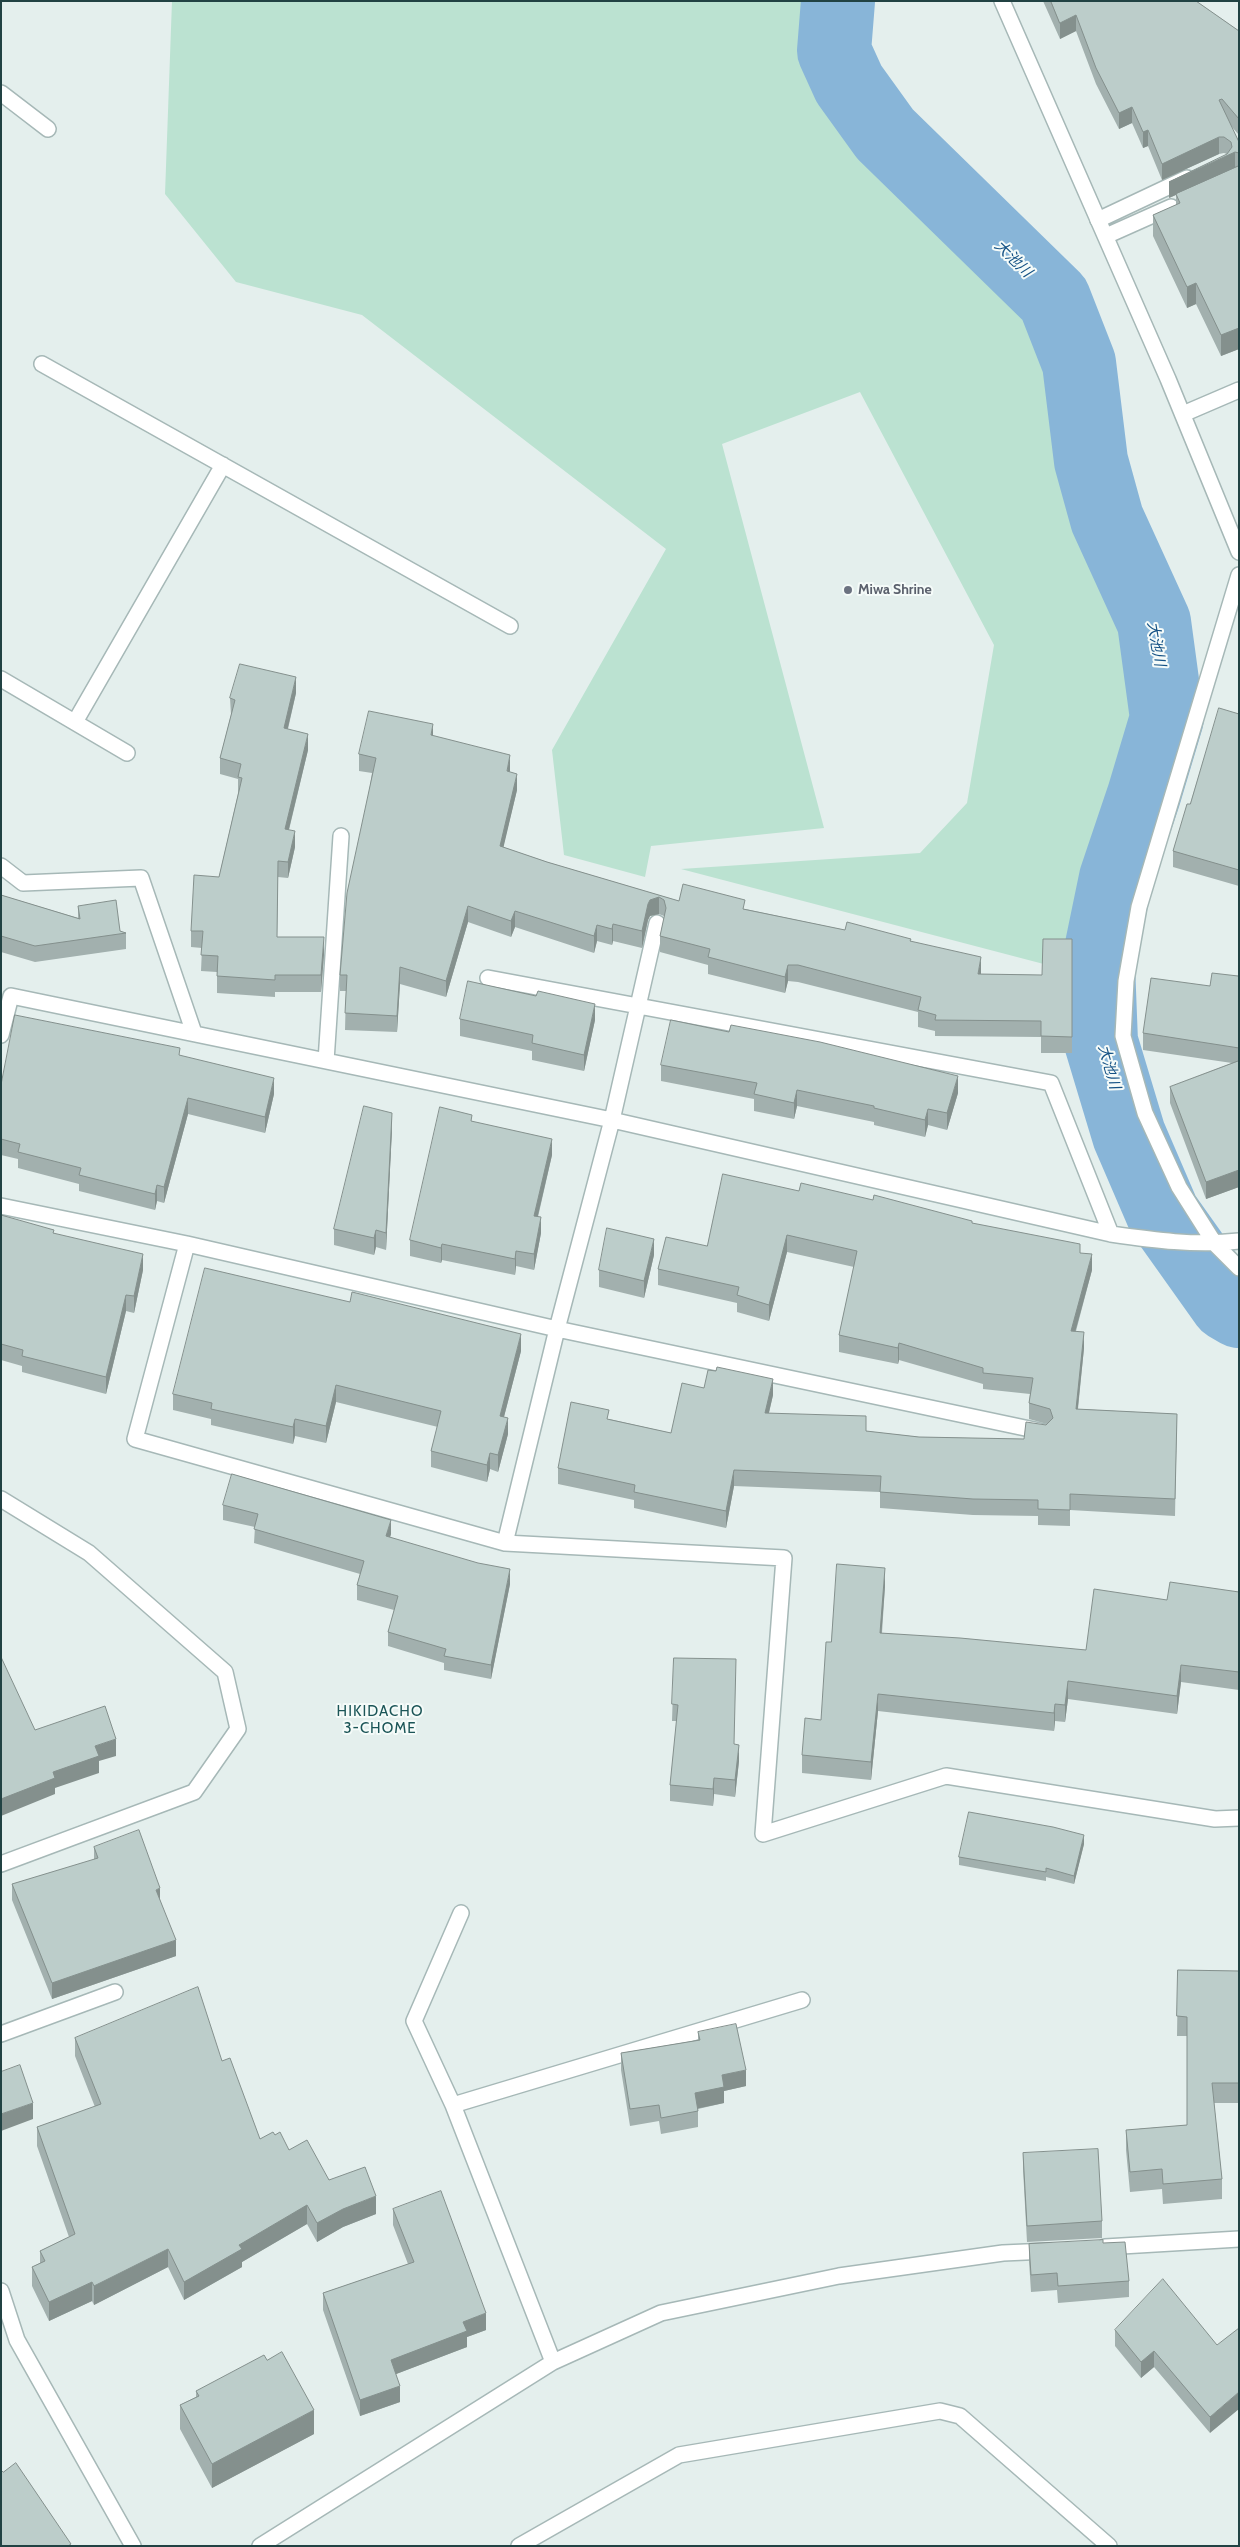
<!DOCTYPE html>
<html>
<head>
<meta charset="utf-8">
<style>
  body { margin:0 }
  #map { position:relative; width:1240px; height:2547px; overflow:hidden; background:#e4efed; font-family:Cabin,sans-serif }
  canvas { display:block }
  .frame { position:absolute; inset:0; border:2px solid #214243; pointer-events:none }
</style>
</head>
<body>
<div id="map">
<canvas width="1240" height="2547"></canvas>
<div class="frame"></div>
</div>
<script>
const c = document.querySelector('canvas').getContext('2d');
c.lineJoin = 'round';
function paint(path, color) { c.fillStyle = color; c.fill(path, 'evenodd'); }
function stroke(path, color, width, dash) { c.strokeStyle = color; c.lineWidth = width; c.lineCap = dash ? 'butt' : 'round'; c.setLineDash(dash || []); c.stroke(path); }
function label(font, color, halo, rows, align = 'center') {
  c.font = font + ' Cabin,"Noto Sans JP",sans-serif'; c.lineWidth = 4; c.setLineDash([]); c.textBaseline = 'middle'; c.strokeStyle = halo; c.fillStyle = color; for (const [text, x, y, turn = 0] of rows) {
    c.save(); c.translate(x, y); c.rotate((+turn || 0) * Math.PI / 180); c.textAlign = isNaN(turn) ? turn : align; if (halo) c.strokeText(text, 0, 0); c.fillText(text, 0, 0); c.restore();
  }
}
paint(new Path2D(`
  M172,1H823L827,92L1044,309L1076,458L1145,699L1078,973L681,869L920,853L967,803L994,645L860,392L722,444L824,828L651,846L645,877L564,855L552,750L666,549L362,315L236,282L165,194Z`), '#bbe2d1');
stroke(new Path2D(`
  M838,1L834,51L849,84L885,134L1054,299L1079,363L1091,461L1107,519L1154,622L1167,718L1144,795L1116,878L1098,965L1101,1042L1129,1135L1163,1214L1227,1304L1239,1311`), '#88b5d8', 74);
const service = new Path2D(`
  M1098,220L1187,178
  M1106,236L1171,207
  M1183,414L1239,390`);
const minor = new Path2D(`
  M1,93L48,129
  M42,364L510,626
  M1239,575L1139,907L1126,981L1123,1036L1145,1113L1179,1187L1215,1244L1239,1268
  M1,679L127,753
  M75,722L223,465
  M1,866L23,883L141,878L194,1033
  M488,978L1051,1083L1111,1234
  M1,1035L11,996L612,1120L1111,1234C1153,1240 1196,1246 1239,1241
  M326,1061L341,836
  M1,1206L187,1244L557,1329L1044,1432
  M187,1244L135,1439L505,1543L784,1558L763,1834L946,1776L1215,1819L1239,1818
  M1,1499L89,1553L225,1672L238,1729L194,1792L1,1864
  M505,1543L557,1329L612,1120L657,923
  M461,1913L414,2021L453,2105L553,2362
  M1,2034L115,1992
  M453,2105L802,2000
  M1105,2247L1239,2239
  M1,2291L17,2340L133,2546
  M260,2546L553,2362L661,2313L839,2276L1003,2253L1048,2251
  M519,2546L679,2455L940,2411L960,2416L1109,2546`);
const tertiary = new Path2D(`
  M1002,1L1168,379L1239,552`);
stroke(service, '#a6b8b7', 18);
stroke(minor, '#a6b8b7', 18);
stroke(tertiary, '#a6b8b7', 18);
stroke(service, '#fff', 15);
stroke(minor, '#fff', 15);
stroke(tertiary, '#fff', 15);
paint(new Path2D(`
  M1043,1H1196L1239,31V135L1231,126L1239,142V349L1221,356L1196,304L1187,308L1153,236V215L1176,205V195L1169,198L1227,154L1224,153L1219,154L1162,180L1148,146L1143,148L1132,123L1119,129L1096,84L1076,31L1060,39Z
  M296,693L288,729L308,750L289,830L295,847L288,878L278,877L277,937L324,954L321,992H275V997L217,993V972L201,971L202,948L191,947V931L219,877L238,794V779L220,774V758L231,715L230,698Z
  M1239,714V886L1173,867V851L1190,804Z
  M433,736L510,772L517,790L503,847L547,862L679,901L745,909L845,930L911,941L981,974L1042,975L1072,939V1053H1041V1037L935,1036V1031L918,1027V1012L798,982L788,981L785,993L708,974V965L660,952V936L664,918V916L659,914L650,916L648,920L642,948L613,941L612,945L597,941L594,953L515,927L511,937L468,922L446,997L400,984L397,1032L345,1030L346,991H340V975L372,773L359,771V754Z
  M1,895L78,918V906L120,931L126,933V949L35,962L1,952Z
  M1239,971V1187L1206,1199L1170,1103V1087L1232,1063L1143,1050V1033L1238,976Z
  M460,1019L595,1020L584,1071L532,1060V1051L460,1036Z
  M180,1056L274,1094L265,1133L188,1114L164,1203L157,1201L155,1210L79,1191V1184L18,1168V1159L1,1155V1085Z
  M661,1065L958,1093L947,1130L928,1125L925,1137L874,1125V1122L797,1106L794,1119L754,1111V1099L661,1081Z
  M472,1121L552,1155L538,1217L541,1233L534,1270L516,1266L515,1275L442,1260L441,1263L410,1256V1240Z
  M392,1129L386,1250L376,1247L374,1255L334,1245V1229Z
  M799,1191L972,1223L1080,1253L1092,1270L1076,1331L1084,1348L1078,1409L1177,1414L1175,1516L1070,1510V1526L1038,1525V1516L973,1515L880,1508V1492L734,1486L726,1528L634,1508V1500L558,1484V1468L609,1419L671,1433L704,1388L773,1395L769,1413L866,1431L919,1437L1024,1439L1047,1424L1029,1419V1403L1030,1394L983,1389V1384L899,1360L898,1364L839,1352V1335L854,1267L787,1252L769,1321L737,1312V1303L658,1285V1269L707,1246Z
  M1,1215L54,1233L143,1270L134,1313L126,1311L106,1394L22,1372V1366L1,1360Z
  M654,1255L644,1298L599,1287V1270Z
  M521,1351L504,1417L508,1434L498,1472L490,1469L487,1482L431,1467V1451L438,1427L336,1402L326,1443L295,1436L293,1444L211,1425V1419L173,1410V1394Z
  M223,1505L391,1534L390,1537L510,1584L491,1679L444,1670V1663L388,1646V1632L394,1610L357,1600V1585L360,1574L254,1543L255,1527L223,1520Z
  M885,1586L882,1633L1086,1650L1167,1600L1239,1592V1690L1181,1682L1177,1714L1068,1699L1065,1722L1055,1721L1054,1731L878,1711L871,1780L802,1773V1755L821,1720L831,1642Z
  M674,1658L734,1744L739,1761L735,1797L714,1794L713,1806L670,1801V1785L677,1721H672Z
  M1239,1703V1727H1238Z
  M1084,1844L1074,1884L1046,1877V1881L959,1865V1857Z
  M94,1847L160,1900L176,1956L52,1999L12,1900V1884L94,1860Z
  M1178,1970L1239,1971V2103H1214L1222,2179V2199L1163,2204L1162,2189L1130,2192L1126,2150V2130L1187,2125V2036H1177Z
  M698,2032L746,2086L724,2091V2103L698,2109V2127L661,2134L659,2121L630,2126L621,2070V2053L698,2040Z
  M75,2038L222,2061L260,2139L275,2135L289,2150L376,2214L343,2227L317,2242L307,2224L242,2262V2267L184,2300L168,2267L94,2305L92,2301L49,2321L32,2286V2267L40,2263V2251L69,2237L37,2146V2127L95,2107L75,2056Z
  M1023,2153L1102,2221V2238L1027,2242L1023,2169Z
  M393,2209L486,2330L467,2337V2347L396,2374L400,2402L360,2416L323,2310V2293L408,2264L393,2225Z
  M1103,2243L1129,2281V2297L1058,2303L1057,2290L1031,2292L1029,2261V2244Z
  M1115,2330L1217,2345L1210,2433L1154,2367L1141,2378L1115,2346Z
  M196,2391L314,2434L212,2488L180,2429V2405L196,2397Z`), '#a2b0ae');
paint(new Path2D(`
  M1076,15V31L1060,39V23Z
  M1132,107V123L1119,129V113Z
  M1148,130V146L1143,148V132Z
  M1219,137V154L1162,180V164Z
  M1235,152V168L1169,198V182Z
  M1196,283V304L1187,308V287Z
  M1239,328V349L1221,356V335Z
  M296,677V693L284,744V728Z
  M433,724V741L431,735Z
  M308,734V750L285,845V829Z
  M510,755V772L507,771Z
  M517,774V790L500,862V846Z
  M295,831V847L288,878V862Z
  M659,897V914L650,916L648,920L642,948V931L648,904L650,900Z
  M468,906V922L446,997V981Z
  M515,911V927L511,937V921Z
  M613,924V941L612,945V929Z
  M597,925V941L594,953V936Z
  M324,937V954L321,992V975Z
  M981,957V974H978Z
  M788,965V981L785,993V977Z
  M400,967V984L397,1032V1016Z
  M595,1004V1020L584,1071V1055Z
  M958,1076V1093L947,1130V1113Z
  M274,1078V1094L265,1133V1117Z
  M797,1090V1106L794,1119V1103Z
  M188,1098V1114L164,1203V1187Z
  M928,1109V1125L925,1137V1120Z
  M392,1113V1129L386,1250V1233Z
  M552,1139V1155L534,1232V1216Z
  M1239,1170V1187L1206,1199V1182Z
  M157,1185V1201L155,1210V1194Z
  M541,1217V1233L534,1270V1254Z
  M376,1230V1247L374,1255V1238Z
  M787,1235V1252L769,1321V1305Z
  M654,1239V1255L644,1298V1281Z
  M442,1244V1260L441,1263V1248Z
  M516,1251V1266L515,1275V1259Z
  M143,1254V1270L134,1313V1296Z
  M1092,1254V1270L1071,1347V1331Z
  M126,1295V1311L106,1394V1377Z
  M1084,1332V1348L1076,1425V1409Z
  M521,1334V1351L500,1432V1416Z
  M899,1343V1360L898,1364V1348Z
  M773,1379V1395L765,1429V1413Z
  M336,1385V1402L326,1443V1426Z
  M508,1418V1434L498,1472V1455Z
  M295,1419V1436L293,1444V1427Z
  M490,1453V1469L487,1482V1465Z
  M734,1470V1486L726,1528V1511Z
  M391,1520V1534L386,1550V1536Z
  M885,1568V1586L880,1651V1633Z
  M510,1569V1584L491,1679V1665Z
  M1181,1665V1682L1177,1714V1696Z
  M1068,1681V1699L1065,1722V1705Z
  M878,1694V1711L871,1780V1762Z
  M1055,1704V1721L1054,1731V1713Z
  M116,1739V1756L99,1761V1773L55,1788V1794L1,1816V1799L53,1772L95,1746Z
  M739,1745V1761L735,1797V1780Z
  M714,1778V1794L713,1806V1789Z
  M1084,1835V1844L1074,1884V1876Z
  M160,1888V1904L156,1890Z
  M176,1940V1956L52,1999V1983Z
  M746,2070V2086L724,2091V2103L695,2109V2093L722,2075Z
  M33,2103V2119L1,2131V2114Z
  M376,2196V2214L343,2227L317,2242V2223L343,2209Z
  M307,2205V2224L242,2262V2267L184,2300V2282L239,2245Z
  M168,2249V2267L94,2305V2286Z
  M92,2282V2301L49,2321V2302Z
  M486,2313V2330L467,2337V2347L391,2376V2360L463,2322Z
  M1154,2351V2367L1141,2378V2362Z
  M400,2386V2402L360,2416V2400Z
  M1239,2392V2409L1210,2433V2417Z
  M314,2410V2434L212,2488V2464Z`), '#84908d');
const building = new Path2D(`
  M1051,1H1196L1239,31V119L1222,99L1219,100L1239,142V153L1235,152L1169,182L1227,154L1232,147L1231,142L1224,137H1219L1162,164L1148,130L1143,132L1132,107L1119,113L1096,68L1076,15L1060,23Z
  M1239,166V328L1221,335L1196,283L1187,287L1153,215L1180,203L1176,194Z
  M240,664L296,677L284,728L308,734L285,829L295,831L288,862L278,861L277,937H324L321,975H275V980L217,976L218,956L201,955L203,931H191L194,875L219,877L242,778L238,777L241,764L220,758L235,700L230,698Z
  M1219,708L1239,714V870L1173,851L1187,804H1190Z
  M369,711L433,724L431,735L510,755L507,771L517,774L500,846L547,862L679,901L683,884L745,900L743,909L845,930L847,922L911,939L910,941L981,957L978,974L1042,975L1043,939H1072V1037L1041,1036V1021L935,1020L936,1015L918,1010L921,997L798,965H788L785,977L708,957L710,949L660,936L666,908L664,900L659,897L650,900L648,904L642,931L613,924L612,929L597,925L594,936L515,911L511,921L468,906L446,981L400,967L397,1016L345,1013L347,975H340L347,893L376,758L359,754Z
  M1,895L80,919L78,906L116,900L120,931L126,933L35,946L1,936Z
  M1239,971V1048L1143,1033L1151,978L1210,986L1212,973L1238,976Z
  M468,981L536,996L538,991L595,1004L584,1055L532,1043L533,1035L460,1019Z
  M15,1015L180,1048L179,1055L274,1078L265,1117L188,1098L164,1187L157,1185L155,1194L79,1175L81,1168L18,1152L20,1144L1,1139V1085Z
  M671,1020L729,1032L731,1025L820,1042L958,1076L947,1113L928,1109L925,1120L874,1108V1106L797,1090L794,1103L754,1094L757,1083L661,1065Z
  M1239,1061V1170L1206,1182L1170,1087Z
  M364,1106L392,1113L386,1233L376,1230L374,1238L334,1229Z
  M440,1107L472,1115L471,1121L552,1139L534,1216L541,1217L534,1254L516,1251L515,1259L442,1244L441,1248L410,1240Z
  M723,1174L799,1191L801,1183L873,1200L874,1195L972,1221V1223L1080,1244V1253L1092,1254L1071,1331L1084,1332L1076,1409L1177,1414L1175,1499L1070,1494V1510L1038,1509V1500L973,1499L880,1492L881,1476L734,1470L726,1511L634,1492L635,1485L558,1468L571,1402L609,1410L607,1419L671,1433L682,1383L704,1388L708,1370L716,1371L717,1367L773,1379L765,1413L866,1416V1431L919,1437L1024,1439L1026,1422L1046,1425L1053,1418L1050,1409L1029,1403L1033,1378L983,1373V1368L899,1343L898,1348L839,1335L857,1251L787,1235L769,1305L737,1295L739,1287L658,1269L666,1237L707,1246Z
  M1,1215L54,1230L53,1233L143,1254L134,1296L126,1295L106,1377L22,1356L23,1350L1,1344Z
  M607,1228L654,1239L644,1281L599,1270Z
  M205,1268L350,1302L352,1292L521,1334L500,1416L508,1418L498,1455L490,1453L487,1465L431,1451L441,1411L336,1385L326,1426L295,1419L293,1427L211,1409L212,1403L173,1394Z
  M232,1474L391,1520L386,1536L478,1563L510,1569L491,1665L444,1656L446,1649L388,1632L398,1596L357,1585L364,1561L254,1529L258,1514L223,1505Z
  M837,1564L885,1568L880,1633L960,1638L1086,1650L1094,1589L1167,1600L1170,1582L1239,1592V1672L1181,1665L1177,1696L1068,1681L1065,1705L1055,1704L1054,1713L878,1694L871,1762L802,1755L805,1718L821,1720L826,1642H831Z
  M1,1657L35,1730L105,1706L116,1739L95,1746L99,1756L53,1772L55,1778L1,1799Z
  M674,1658L736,1659L734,1744L739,1745L735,1780L714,1778L713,1789L670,1785L678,1705L672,1704Z
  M969,1812L1053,1827L1084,1835L1074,1876L1046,1868V1872L959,1857Z
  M139,1830L160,1888L156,1890L176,1940L52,1983L12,1884L98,1858L94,1847Z
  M1178,1970L1239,1971V2083H1212L1222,2179L1163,2184L1162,2169L1130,2172L1126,2130L1187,2125V2017L1177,2016Z
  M198,1987L222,2061L230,2058L260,2139L273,2132L275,2135L280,2132L289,2150L307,2140L329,2180L365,2167L376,2196L343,2209L317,2223L307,2205L239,2245L242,2249L184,2282L168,2249L94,2286L92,2282L49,2302L32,2267L45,2261L40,2251L75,2234L37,2127L101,2104L75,2038Z
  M736,2024L746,2070L722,2075L724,2087L695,2093L698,2111L661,2118L659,2105L630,2109L621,2053L700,2040L698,2032Z
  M20,2065L33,2103L1,2114V2072Z
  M1098,2149L1102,2221L1027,2226L1023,2153Z
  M441,2191L486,2313L463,2322L467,2331L391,2360L400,2386L360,2400L323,2293L414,2262L393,2209Z
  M1103,2240V2243L1125,2242L1129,2281L1058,2286L1057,2273L1031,2275L1029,2244Z
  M1163,2279L1217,2345L1239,2328V2392L1210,2417L1154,2351L1141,2362L1115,2330Z
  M282,2352L314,2410L212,2464L180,2405L199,2396L196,2391L264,2355L267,2360Z
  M16,2463L71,2544L68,2546H1V2470L3,2472Z`);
paint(building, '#bccdca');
stroke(building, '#84908d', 1);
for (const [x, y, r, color] of [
  [848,590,5,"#6b7280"]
]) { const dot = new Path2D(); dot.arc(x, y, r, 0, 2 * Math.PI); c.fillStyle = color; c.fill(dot); stroke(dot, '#f5fbf9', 2); }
label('bold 14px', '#5b616d', '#f5fbf9', [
  ["Miwa Shrine",858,590]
], 'left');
label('italic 15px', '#155285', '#f5fbf9', [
  ["大池川",1013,259,44],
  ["大池川",1156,644,80],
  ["大池川",1109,1067,74]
]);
c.letterSpacing = '1px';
label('15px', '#1b5557', '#f5fbf9', [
  ["HIKIDACHO",380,1712],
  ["3-CHOME",380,1729]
]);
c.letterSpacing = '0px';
</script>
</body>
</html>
